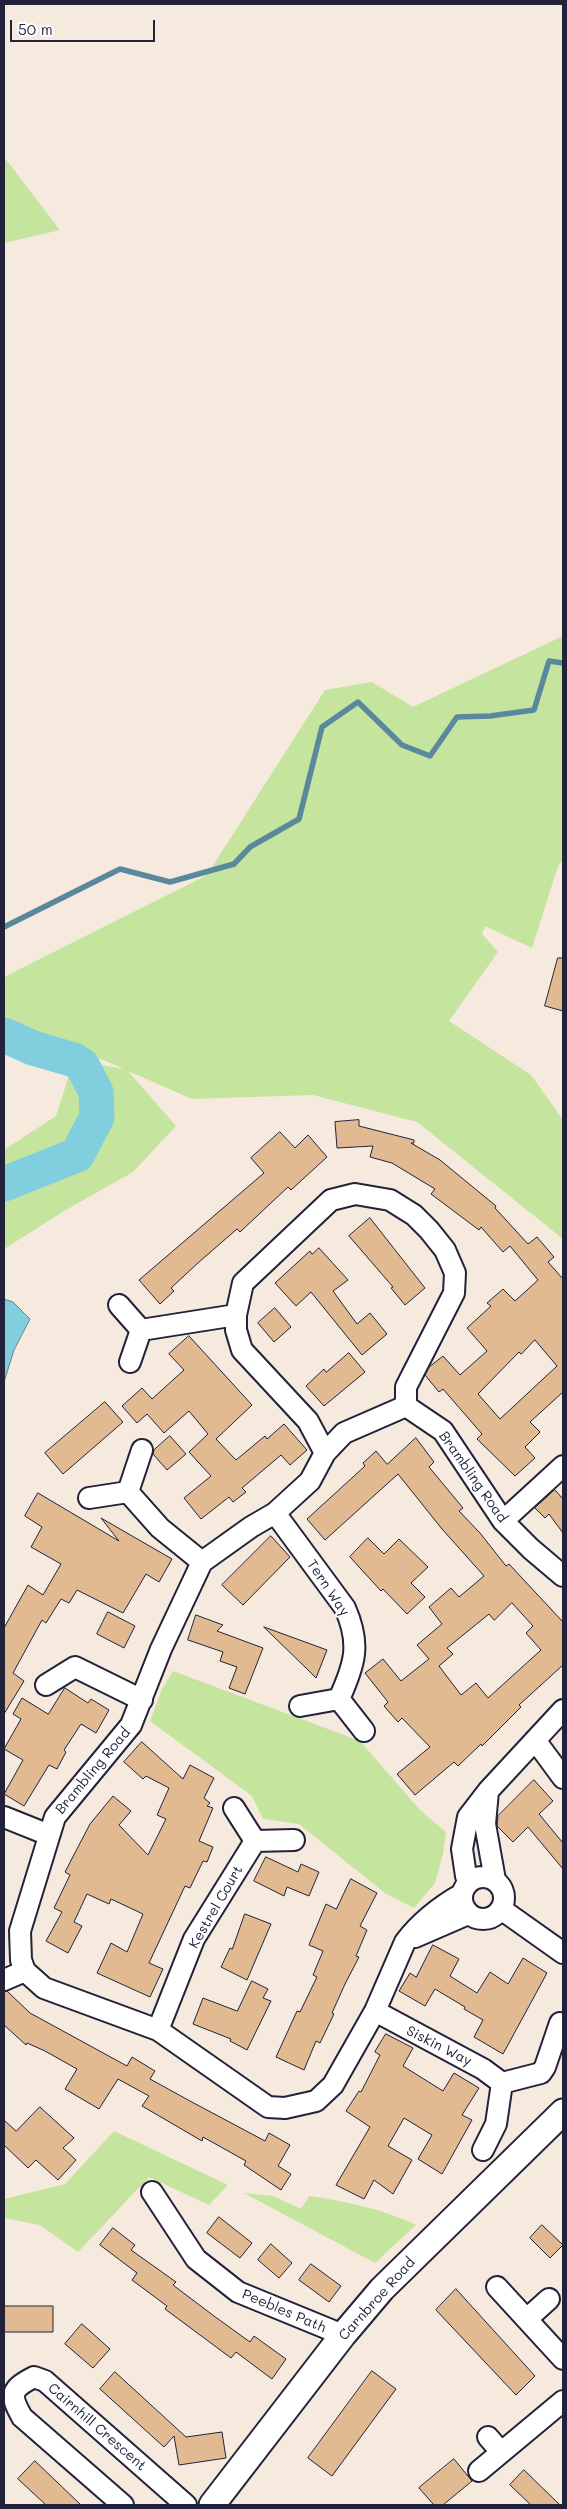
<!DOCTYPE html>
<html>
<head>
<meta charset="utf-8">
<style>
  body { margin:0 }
  #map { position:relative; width:567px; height:2509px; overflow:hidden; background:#f6eade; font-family:Mali,sans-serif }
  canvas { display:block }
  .frame { position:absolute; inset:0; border:5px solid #22223b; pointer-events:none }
  .scale { position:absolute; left:10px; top:20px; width:145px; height:22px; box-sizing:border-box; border:2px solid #22223b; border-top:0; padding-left:6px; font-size:15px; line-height:18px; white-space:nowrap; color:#22223b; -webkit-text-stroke:4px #fff; paint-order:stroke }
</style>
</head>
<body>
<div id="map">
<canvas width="567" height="2509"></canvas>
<div class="frame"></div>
<div class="scale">50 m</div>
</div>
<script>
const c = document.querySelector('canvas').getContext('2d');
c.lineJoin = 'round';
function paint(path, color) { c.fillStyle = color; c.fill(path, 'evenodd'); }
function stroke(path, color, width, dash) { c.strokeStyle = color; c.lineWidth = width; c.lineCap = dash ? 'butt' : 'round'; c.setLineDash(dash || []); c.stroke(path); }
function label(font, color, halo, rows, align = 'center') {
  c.font = font + ' Mali,sans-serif'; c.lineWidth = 4; c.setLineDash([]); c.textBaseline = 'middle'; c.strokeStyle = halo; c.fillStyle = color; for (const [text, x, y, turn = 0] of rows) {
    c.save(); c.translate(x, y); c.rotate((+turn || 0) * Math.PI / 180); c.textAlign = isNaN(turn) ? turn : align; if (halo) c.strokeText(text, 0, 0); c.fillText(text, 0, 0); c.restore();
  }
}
paint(new Path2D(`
  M4,157L60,230L4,243Z
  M563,636V860L558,866L532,948L485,926L482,934L498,952L449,1021L531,1075L563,1120V1239L417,1122L313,1095L192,1099L128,1071L176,1126L133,1172L64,1211L4,1249V1150L56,1116L74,1060L124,1069L4,1017V977L207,875L325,690L372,682L413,707Z
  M173,1671L360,1741L420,1810L446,1832L443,1854L435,1883L414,1908L386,1894L299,1824L263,1819L252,1796L150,1721L162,1689Z
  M114,2131L228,2185L209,2205L149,2177L78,2252L40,2225L4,2218V2199L65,2184Z
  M244,2193L273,2196L301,2209L309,2196C345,2201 383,2209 416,2225L375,2263Z`), '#c5e49d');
const water = new Path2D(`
  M4,1299L13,1302L30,1319L14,1350L4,1382Z`);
paint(water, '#80cede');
stroke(water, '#5a899d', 1);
stroke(new Path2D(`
  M4,927L120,869L170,882L234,864L250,847L299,819L322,727L358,702L402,745L430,756L457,717L490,716L534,710L549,661L563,663`), '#5a899d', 5.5);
stroke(new Path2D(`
  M4,1035L33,1048L74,1060L82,1065L96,1092L97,1117L77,1155L4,1184`), '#80cede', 35);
const building = new Path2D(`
  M558,958H563V1011L545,1006Z
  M359,1120V1126L414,1140V1143H411L440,1160L496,1206L495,1208L528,1244L537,1237L554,1257L548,1262L563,1279V1392L530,1422L540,1432L525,1447L535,1458L515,1476L477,1439L482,1434L443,1389L439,1392L425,1375L429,1367L443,1356L460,1375L487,1351L467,1328L491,1306L487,1303L503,1289L515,1301L538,1280L510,1246L503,1252L481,1227L479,1230L431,1194L435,1189L392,1163L370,1157L373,1146L337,1148L335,1122ZM535,1340L557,1366L500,1419L478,1394L519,1352L521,1354Z
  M280,1132L295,1148L308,1135L327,1157L291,1190L288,1187L240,1232L237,1229L199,1262L171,1288L174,1291L160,1304L139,1280L264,1173L251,1158Z
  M370,1218L425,1288L405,1305L391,1288L393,1287L349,1236Z
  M319,1248L348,1280L333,1291L357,1324L370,1313L387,1334L362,1355L311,1292L296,1306L275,1283L310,1251L312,1254Z
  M275,1308L291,1327L274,1342L258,1323Z
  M189,1336L252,1405L216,1439L236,1460L265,1436L267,1439L284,1424L307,1450L290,1465L281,1455L242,1488L246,1492L233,1502L229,1497L201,1519L184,1498L211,1476L189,1452L208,1434L189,1411L164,1433L147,1414L137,1423L122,1406L142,1388L152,1399L184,1370L169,1354Z
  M349,1353L365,1372L324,1406L306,1386L324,1369L326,1372Z
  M105,1402L123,1422L63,1474L45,1453Z
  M170,1436L186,1454L167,1470L153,1454L154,1450Z
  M416,1438L434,1462L429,1467L463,1508L459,1511L480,1533L506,1566L509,1564L563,1622V1665L519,1705L521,1707L482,1746L481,1744L458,1766L454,1762L415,1795L397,1774L430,1747L402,1718L398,1722L384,1706L388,1702L365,1673L383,1659L401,1681L429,1659L417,1645L442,1624L429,1607L451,1588L459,1597L484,1576L442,1529L398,1474L325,1540L307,1519L365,1466L363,1463L376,1451L387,1464ZM512,1603L533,1626L526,1633L541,1650L488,1698L476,1683L461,1695L439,1666L453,1654L447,1648L489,1614L494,1620Z
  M555,1490L563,1499V1533L549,1514L545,1518L535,1508Z
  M38,1493L119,1541L101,1518L172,1559L159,1582L146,1574L123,1613L77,1590L69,1603L61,1599L46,1623L42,1620L13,1673L24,1681L4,1714V1628L28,1585L43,1595L61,1564L31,1547L42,1527L25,1516Z
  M271,1536L290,1557L243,1605L222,1585Z
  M368,1538L384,1554L399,1539L428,1567L411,1583L425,1597L407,1614L383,1589L381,1591L350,1557Z
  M108,1612L135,1626L124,1648L97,1634Z
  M196,1615L223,1625L217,1631L263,1648L245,1694L229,1688L237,1667L220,1661L223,1652L188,1640Z
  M264,1627L327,1650L316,1678L307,1669Z
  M65,1688L88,1703L91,1699L109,1710L96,1733L81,1724L64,1750L66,1752L57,1769L49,1765L24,1806L4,1794L23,1760L4,1749L21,1719L13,1714L22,1698L48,1714Z
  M142,1742L183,1779L190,1765L214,1778L204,1798L210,1803L207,1806L213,1808L199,1841L213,1847L207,1862L203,1861L190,1888L185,1886L149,1963L163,1969L150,1997L97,1973L111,1943L127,1952L143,1914L111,1899L109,1904L87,1894L74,1922L82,1926L68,1953L46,1941L62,1912L54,1908L70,1875L65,1872L90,1824L113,1796L131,1811L119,1825L148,1855L166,1819L157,1815L169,1788L146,1776L143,1779L124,1762Z
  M534,1780L553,1801L539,1814L563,1843V1869L528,1827L513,1842L497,1826L498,1816Z
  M266,1857L298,1872L301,1864L319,1872L309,1896L287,1887L284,1896L254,1881Z
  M351,1879L377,1893L360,1926L367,1930L356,1956L359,1957L345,1984L332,2013L334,2014L320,2043L316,2041L304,2070L276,2057L297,2011L300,2012L317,1977L313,1975L323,1951L309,1945L326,1904L336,1909Z
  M245,1914L271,1924L247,1980L221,1967L230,1948L232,1949Z
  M433,1945L459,1959L450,1976L477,1993L490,1972L508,1984L523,1958L547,1973L503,2054L474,2037L483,2020L464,2009L465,2007L435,1989L425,2006L399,1991L410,1973L416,1977Z
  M252,1981L268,1989L263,1998L271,2001L247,2050L230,2041L231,2039L193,2024L203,1998L237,2011Z
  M7,1991L30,2013L127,2066L132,2057L155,2071L150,2079L190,2101L265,2141L269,2133L290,2145L278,2166L291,2174L281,2190L244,2165L246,2161L203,2137L202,2141L142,2106L149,2096L118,2079L99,2109L65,2089L77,2069L45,2051L27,2043L26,2045L4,2025V1992Z
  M386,2034L413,2048L403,2066L443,2091L454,2073L479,2088L462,2115L472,2120L442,2174L418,2159L432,2135L404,2118L388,2146L412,2160L393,2194L374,2180L364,2199L336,2185L370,2127L346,2111L359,2091L361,2092L380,2055L375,2052Z
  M40,2107L74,2138L63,2148L76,2160L58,2180L36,2160L28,2168L4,2145V2120L16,2131Z
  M219,2217L252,2243L240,2258L207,2233Z
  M542,2225L563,2245L550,2258L530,2238Z
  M113,2228L135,2245L131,2250L176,2282L173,2285L214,2316L250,2342L254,2336L286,2359L272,2379L236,2352L231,2358L165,2309L167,2306L132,2280L137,2273L100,2245Z
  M271,2244L292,2263L279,2278L258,2260Z
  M311,2264L341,2286L329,2302L299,2280Z
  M456,2289L535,2376L516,2395L436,2310Z
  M4,2306H53V2332H4Z
  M82,2324L110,2349L93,2368L65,2344Z
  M372,2371L396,2389L332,2476L308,2458Z
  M115,2372L186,2437L222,2432L226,2458L179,2465L174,2436L164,2447L100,2389Z
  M454,2459L472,2481L443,2505H434L419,2488Z
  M35,2461L81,2505H46L18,2479Z
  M524,2470L560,2505H531L510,2485Z`);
paint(building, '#e1ba92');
stroke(building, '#22223b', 1);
const minor = new Path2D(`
  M119,1305L141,1330L130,1362
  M141,1330L236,1315
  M325,1453L308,1421L242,1350L236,1330V1315L243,1283L331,1200L355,1194L390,1200L414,1215L429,1230L445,1250L455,1273L454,1293L406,1387V1406
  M128,1492L142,1450
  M89,1498L128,1492L160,1528L202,1562
  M275,1513L345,1608C361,1644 355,1664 339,1699
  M503,1521L563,1466
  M46,1685L75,1667L142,1700
  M300,1706L339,1699L364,1731
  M535,1740L563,1778
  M488,1791L485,1824L495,1880
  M234,1808L255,1841
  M4,1817L49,1835
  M462 1898a21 21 0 1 1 42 0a21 21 0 1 1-42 0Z
  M469,1882L466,1876L462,1849L468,1817L488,1791L563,1710
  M462,1894C439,1907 421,1921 405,1942L375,2011L333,2085L316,2101L285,2108L268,2107L158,2030L44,1988L25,1971L21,1960L20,1931L55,1817L131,1725L161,1649L202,1562L251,1527L275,1513L310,1481L325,1453L344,1433L406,1406L443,1431L503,1521L531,1549L563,1576
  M501,1909L563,1953
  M415,1937L468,1914
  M4,1980L25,1971
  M375,2011L483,2069L502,2083
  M158,2030L194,1939L255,1841L294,1840
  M483,2150L496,2124L502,2083L541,2073L545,2067L560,2023
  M152,2192L196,2259L238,2292L343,2335
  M497,2287L563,2359
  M528,2318L549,2299
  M488,2437L501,2452
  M479,2471L563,2401
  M123,2505L22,2417C9,2394 11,2389 34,2377L45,2381L186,2505`);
const tertiary = new Path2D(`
  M212,2505L343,2335L382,2289L563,2112`);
stroke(minor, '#22223b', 24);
stroke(tertiary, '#22223b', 29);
stroke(minor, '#fff', 20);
stroke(tertiary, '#fff', 25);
label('14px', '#22223b', '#fff', [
  ["Brambling Road",473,1477,55],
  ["Tern Way",328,1588,56],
  ["Brambling Road",93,1771,-50],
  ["Kestrel Court",216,1907,-60],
  ["Siskin Way",439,2046,27],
  ["Carnbroe Road",377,2299,-48],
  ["Peebles Path",284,2311,23],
  ["Cairnhill Crescent",97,2427,41]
]);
</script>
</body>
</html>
